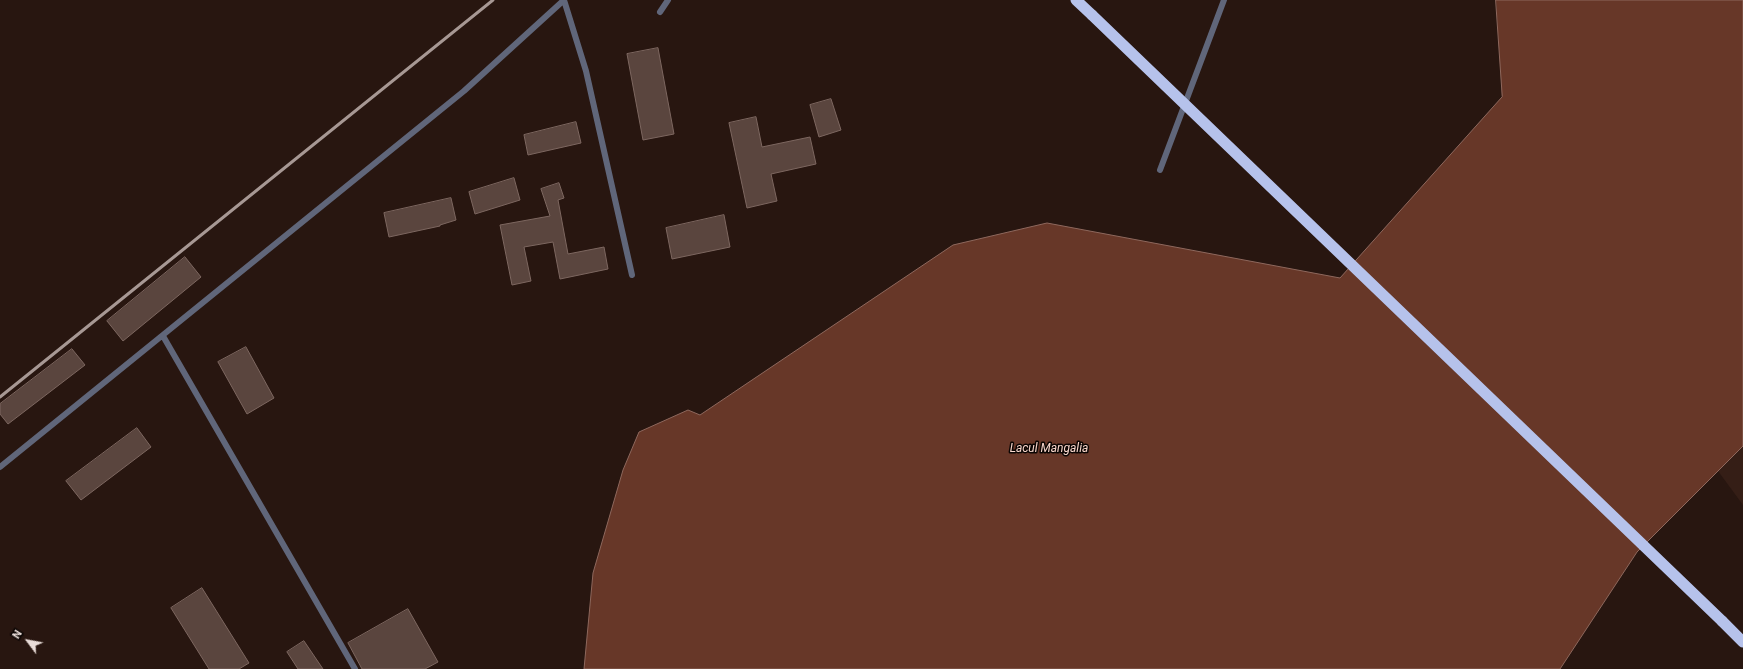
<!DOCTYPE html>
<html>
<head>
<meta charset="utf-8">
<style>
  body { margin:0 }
  #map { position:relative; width:1743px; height:669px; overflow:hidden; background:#281610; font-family:Roboto,sans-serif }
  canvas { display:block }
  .north { position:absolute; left:8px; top:621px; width:40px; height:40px; -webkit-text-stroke:3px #0b0503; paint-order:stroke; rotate:302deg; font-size:11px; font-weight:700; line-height:16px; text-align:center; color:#e9dcd8 }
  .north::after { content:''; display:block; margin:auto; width:14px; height:18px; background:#e9dcd8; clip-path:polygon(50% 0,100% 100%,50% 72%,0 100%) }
</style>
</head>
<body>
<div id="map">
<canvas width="1743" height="669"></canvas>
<div class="north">N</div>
</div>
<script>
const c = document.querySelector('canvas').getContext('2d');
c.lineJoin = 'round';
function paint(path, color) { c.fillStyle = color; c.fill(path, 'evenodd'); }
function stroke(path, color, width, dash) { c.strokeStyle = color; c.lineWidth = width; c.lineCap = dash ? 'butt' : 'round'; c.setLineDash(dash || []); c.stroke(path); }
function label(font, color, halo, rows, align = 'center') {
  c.font = font + ' Roboto,sans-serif'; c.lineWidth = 3; c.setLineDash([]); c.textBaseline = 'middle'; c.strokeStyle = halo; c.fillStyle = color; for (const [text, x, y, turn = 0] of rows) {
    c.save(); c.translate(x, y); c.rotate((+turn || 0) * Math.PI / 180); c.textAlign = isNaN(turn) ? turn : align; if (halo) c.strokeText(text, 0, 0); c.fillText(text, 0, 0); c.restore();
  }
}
paint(new Path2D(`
  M1743,446V505L1718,471Z`), '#351e16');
const water = new Path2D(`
  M1496,0H1743V446L1637,552L1560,669H584L593,573L623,470L639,432L688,410L700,415L953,245L1047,223L1340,278L1502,97Z`);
paint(water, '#673728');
stroke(water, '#8e685d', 1);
const building = new Path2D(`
  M658,48L674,134L643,140L627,54Z
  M831,99L841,130L819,137L810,105Z
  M756,117L762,147L810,137L816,164L771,174L777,201L747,208L729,123Z
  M576,122L581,143L528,155L524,135Z
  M514,178L520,200L475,214L469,192Z
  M559,183L564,198L558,200L568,254L604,247L608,269L560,279L553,242L524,247L531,281L512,285L500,225L550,216L541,189Z
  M451,198L456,220L440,225V226L389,237L384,213Z
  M724,215L730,247L672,259L666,228Z
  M185,257L201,277L123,341L107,321Z
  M246,347L274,398L247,414L218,362Z
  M72,349L85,365L8,424L0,414V404Z
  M137,428L151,447L81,500L66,481Z
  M202,588L249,663L239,669H209L171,608Z
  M408,609L438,662L425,669H362L348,643Z
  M304,641L323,669H298L287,652Z`);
paint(building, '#5a453e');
stroke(building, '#7d6760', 1);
stroke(new Path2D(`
  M564,0L586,71L632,275
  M660,12L668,0
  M1160,170L1224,0
  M163,336L355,669
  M0,467L464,91L564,0`), '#60667a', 6);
stroke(new Path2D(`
  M1076,0L1092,15
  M1722,621L1743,642`), '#b6c2eb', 11);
stroke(new Path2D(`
  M0,397L493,0`), '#a79894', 3);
stroke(new Path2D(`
  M1092,15L1722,621`), '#b6c2eb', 11);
label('italic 12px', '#f9d7cc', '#0b0503', [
  ["Lacul Mangalia",1049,449]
]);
</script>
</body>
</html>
